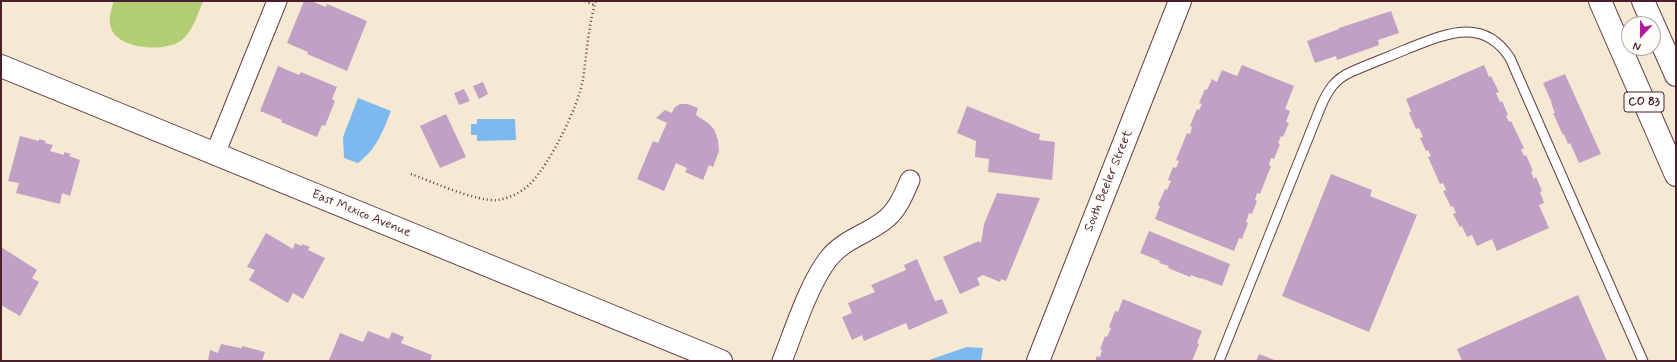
<!DOCTYPE html>
<html>
<head>
<meta charset="utf-8">
<style>
  body { margin:0 }
  #map { position:relative; width:1677px; height:362px; overflow:hidden; background:#f5e9d4; font-family:Mynerve,sans-serif }
  canvas { display:block }
  .frame { position:absolute; inset:0; border:2px solid #4a1f2b; pointer-events:none }
  .north { position:absolute; left:1621px; top:16px; width:40px; height:40px; box-sizing:border-box; background:#fdfcf7; border:1px solid #b5a4a5; border-radius:50%; rotate:202deg; font-size:11px; font-weight:700; line-height:16px; text-align:center; color:#4a1f2b }
  .north::after { content:''; display:block; margin:auto; width:14px; height:18px; background:#b5179e; clip-path:polygon(50% 0,100% 100%,50% 72%,0 100%) }
</style>
</head>
<body>
<div id="map">
<canvas width="1677" height="362"></canvas>
<div class="frame"></div>
<div class="north">N</div>
</div>
<script>
const c = document.querySelector('canvas').getContext('2d');
c.lineJoin = 'round';
function paint(path, color) { c.fillStyle = color; c.fill(path, 'evenodd'); }
function stroke(path, color, width, dash) { c.strokeStyle = color; c.lineWidth = width; c.lineCap = dash ? 'butt' : 'round'; c.setLineDash(dash || []); c.stroke(path); }
function label(font, color, halo, rows, align = 'center') {
  c.font = font + ' Mynerve,sans-serif'; c.lineWidth = 3.5; c.setLineDash([]); c.textBaseline = 'middle'; c.strokeStyle = halo; c.fillStyle = color; for (const [text, x, y, turn = 0] of rows) {
    c.save(); c.translate(x, y); c.rotate((+turn || 0) * Math.PI / 180); c.textAlign = isNaN(turn) ? turn : align; if (halo) c.strokeText(text, 0, 0); c.fillText(text, 0, 0); c.restore();
  }
}
paint(new Path2D(`
  M114,1H203C198,13 193,30 183,39C168,53 118,50 111,28C108,20 111,9 114,1Z`), '#b2ce74');
paint(new Path2D(`
  M358,98L391,111C383,131 376,150 358,163L344,158L343,137Z
  M477,119H515L516,140L477,141V135H471V124H477Z
  M967,347L983,348L981,361H926Z`), '#7db9ef');
paint(new Path2D(`
  M304,1H311L326,7L327,4L367,21L347,71L307,54L308,52L287,43Z
  M1391,11L1399,33L1378,40L1379,45L1337,60L1336,56L1315,63L1307,41L1339,29V28Z
  M1242,65L1294,86L1285,109L1290,111L1286,122L1289,123L1283,137L1281,136L1278,143L1280,144L1274,159L1271,158L1269,165L1271,166L1260,194L1257,193L1255,200L1257,201L1252,214L1249,213L1246,222L1248,223L1242,239L1239,238L1234,251L1155,219L1160,206L1158,205L1165,189L1167,190L1171,181L1168,180L1173,167L1176,168L1179,161L1176,160L1187,133L1190,134L1192,127L1190,126L1197,109L1199,110L1202,104L1199,103L1205,89L1207,90L1212,79L1217,82L1222,70L1237,76Z
  M1484,65L1489,77L1491,76L1499,92L1496,93L1500,102L1502,101L1508,115L1506,116L1509,122L1511,121L1524,148L1521,150L1524,156L1526,155L1533,171L1531,172L1534,179L1536,177L1542,191L1540,192L1544,203L1539,205L1549,228L1497,251L1492,239L1477,246L1472,235L1467,237L1462,226L1460,227L1453,214L1456,213L1453,206L1451,207L1443,191L1446,190L1443,183L1440,184L1428,157L1431,156L1428,150L1426,151L1420,138L1423,137L1419,128L1416,129L1409,113L1411,111L1406,99Z
  M278,66L299,75L301,72L337,87L332,99L335,101L325,126L322,125L317,137L281,122L282,120L260,111Z
  M1565,74L1601,154L1579,163L1570,143L1568,144L1564,134L1563,135L1553,113H1555L1551,103H1552L1543,83Z
  M483,82L488,94L479,99L473,86Z
  M464,89L470,101L459,105L454,93Z
  M680,104H687L698,108L696,115L708,123L714,129L718,140L719,151L713,167L709,165L703,180L685,172L687,168L676,163L664,191L637,179L653,141L658,143L667,123L656,118L665,110L672,113L674,108Z
  M967,106L1034,133L1040,134L1039,140L1055,142L1052,180L988,172L989,159L975,157L976,141L957,133Z
  M446,114L466,157L440,168L420,126Z
  M20,136L39,141V139L46,141L45,143L53,145L50,151L64,155V152L71,154L69,156L80,160L70,196L62,193L60,204L16,193L19,183L8,181Z
  M1331,174L1372,190L1370,196L1417,215L1369,332L1282,296Z
  M997,193L1040,198L1006,281L1001,279L1000,282L983,275L977,278L980,285L960,294L943,257L979,241L981,243L984,224Z
  M1149,231L1230,264L1222,286L1201,278V279L1191,275L1190,277L1168,268L1169,266L1159,263L1160,261L1140,253Z
  M266,233L293,249L295,243L302,246V244L310,247L308,250L325,258L303,299L293,293L288,303L249,280L255,270L247,267Z
  M1,247L37,270L32,278L39,282L20,316L1,305Z
  M917,259L935,301L942,299L948,313L909,330L906,323L864,341L862,335L852,340L842,317L852,313L848,303L875,292L871,285L906,270L904,265Z
  M1578,295L1607,361H1462L1457,349Z
  M1123,299L1202,331L1197,343L1199,344L1192,361H1095L1097,356L1100,357L1102,350L1100,349L1105,336L1107,337L1111,328L1109,327L1115,311L1118,312Z
  M368,331L389,339L392,332L404,337L401,343L432,355L430,361L329,360L340,333L363,342Z
  M221,344L240,348L241,349L242,346L265,352L262,361H208L210,350L218,353Z
  M1259,354L1277,361H1256Z`), '#c0a0c5');
const service = new Path2D(`
  M1219,361L1321,106C1328,90 1335,79 1351,72C1369,64 1388,57 1407,49C1445,34 1483,16 1510,58L1643,361`);
const minor = new Path2D(`
  M215,154L277,1
  M782,361C794,331 809,283 829,258C844,239 868,234 886,219C898,209 904,194 910,180`);
const tertiary = new Path2D(`
  M1,66L721,361
  M1038,361L1180,1`);
const primary = new Path2D(`
  M1600,1L1676,175
  M1643,1L1676,75`);
stroke(service, '#643d44', 11);
stroke(minor, '#643d44', 21);
stroke(tertiary, '#643d44', 24);
stroke(primary, '#643d44', 24);
stroke(new Path2D(`
  M585,1L594,5
  M411,174C433,182 476,202 498,200C510,198 522,192 530,184C549,165 579,106 583,79C587,53 588,26 596,1`), '#643d44', 2.5, [1, 3]);
stroke(service, '#fff', 9);
stroke(minor, '#fff', 19);
stroke(tertiary, '#fff', 22);
stroke(primary, '#fff', 22);
for (const [x, y, w] of [
  [1644,102,40]
]) { const box = new Path2D(); box.roundRect(x - w / 2, y - 10, w, 20, 3); c.fillStyle = '#fdfcf7'; c.fill(box); stroke(box, '#4a1f2b', 1); }
label('bold 12px', '#4a1f2b', null, [
  ["CO 83",1644,102]
]);
label('13px', '#4a1f2b', '#fdfcf7', [
  ["South Beeler Street",1109,181,-68],
  ["East Mexico Avenue",361,214,22]
]);
</script>
</body>
</html>
